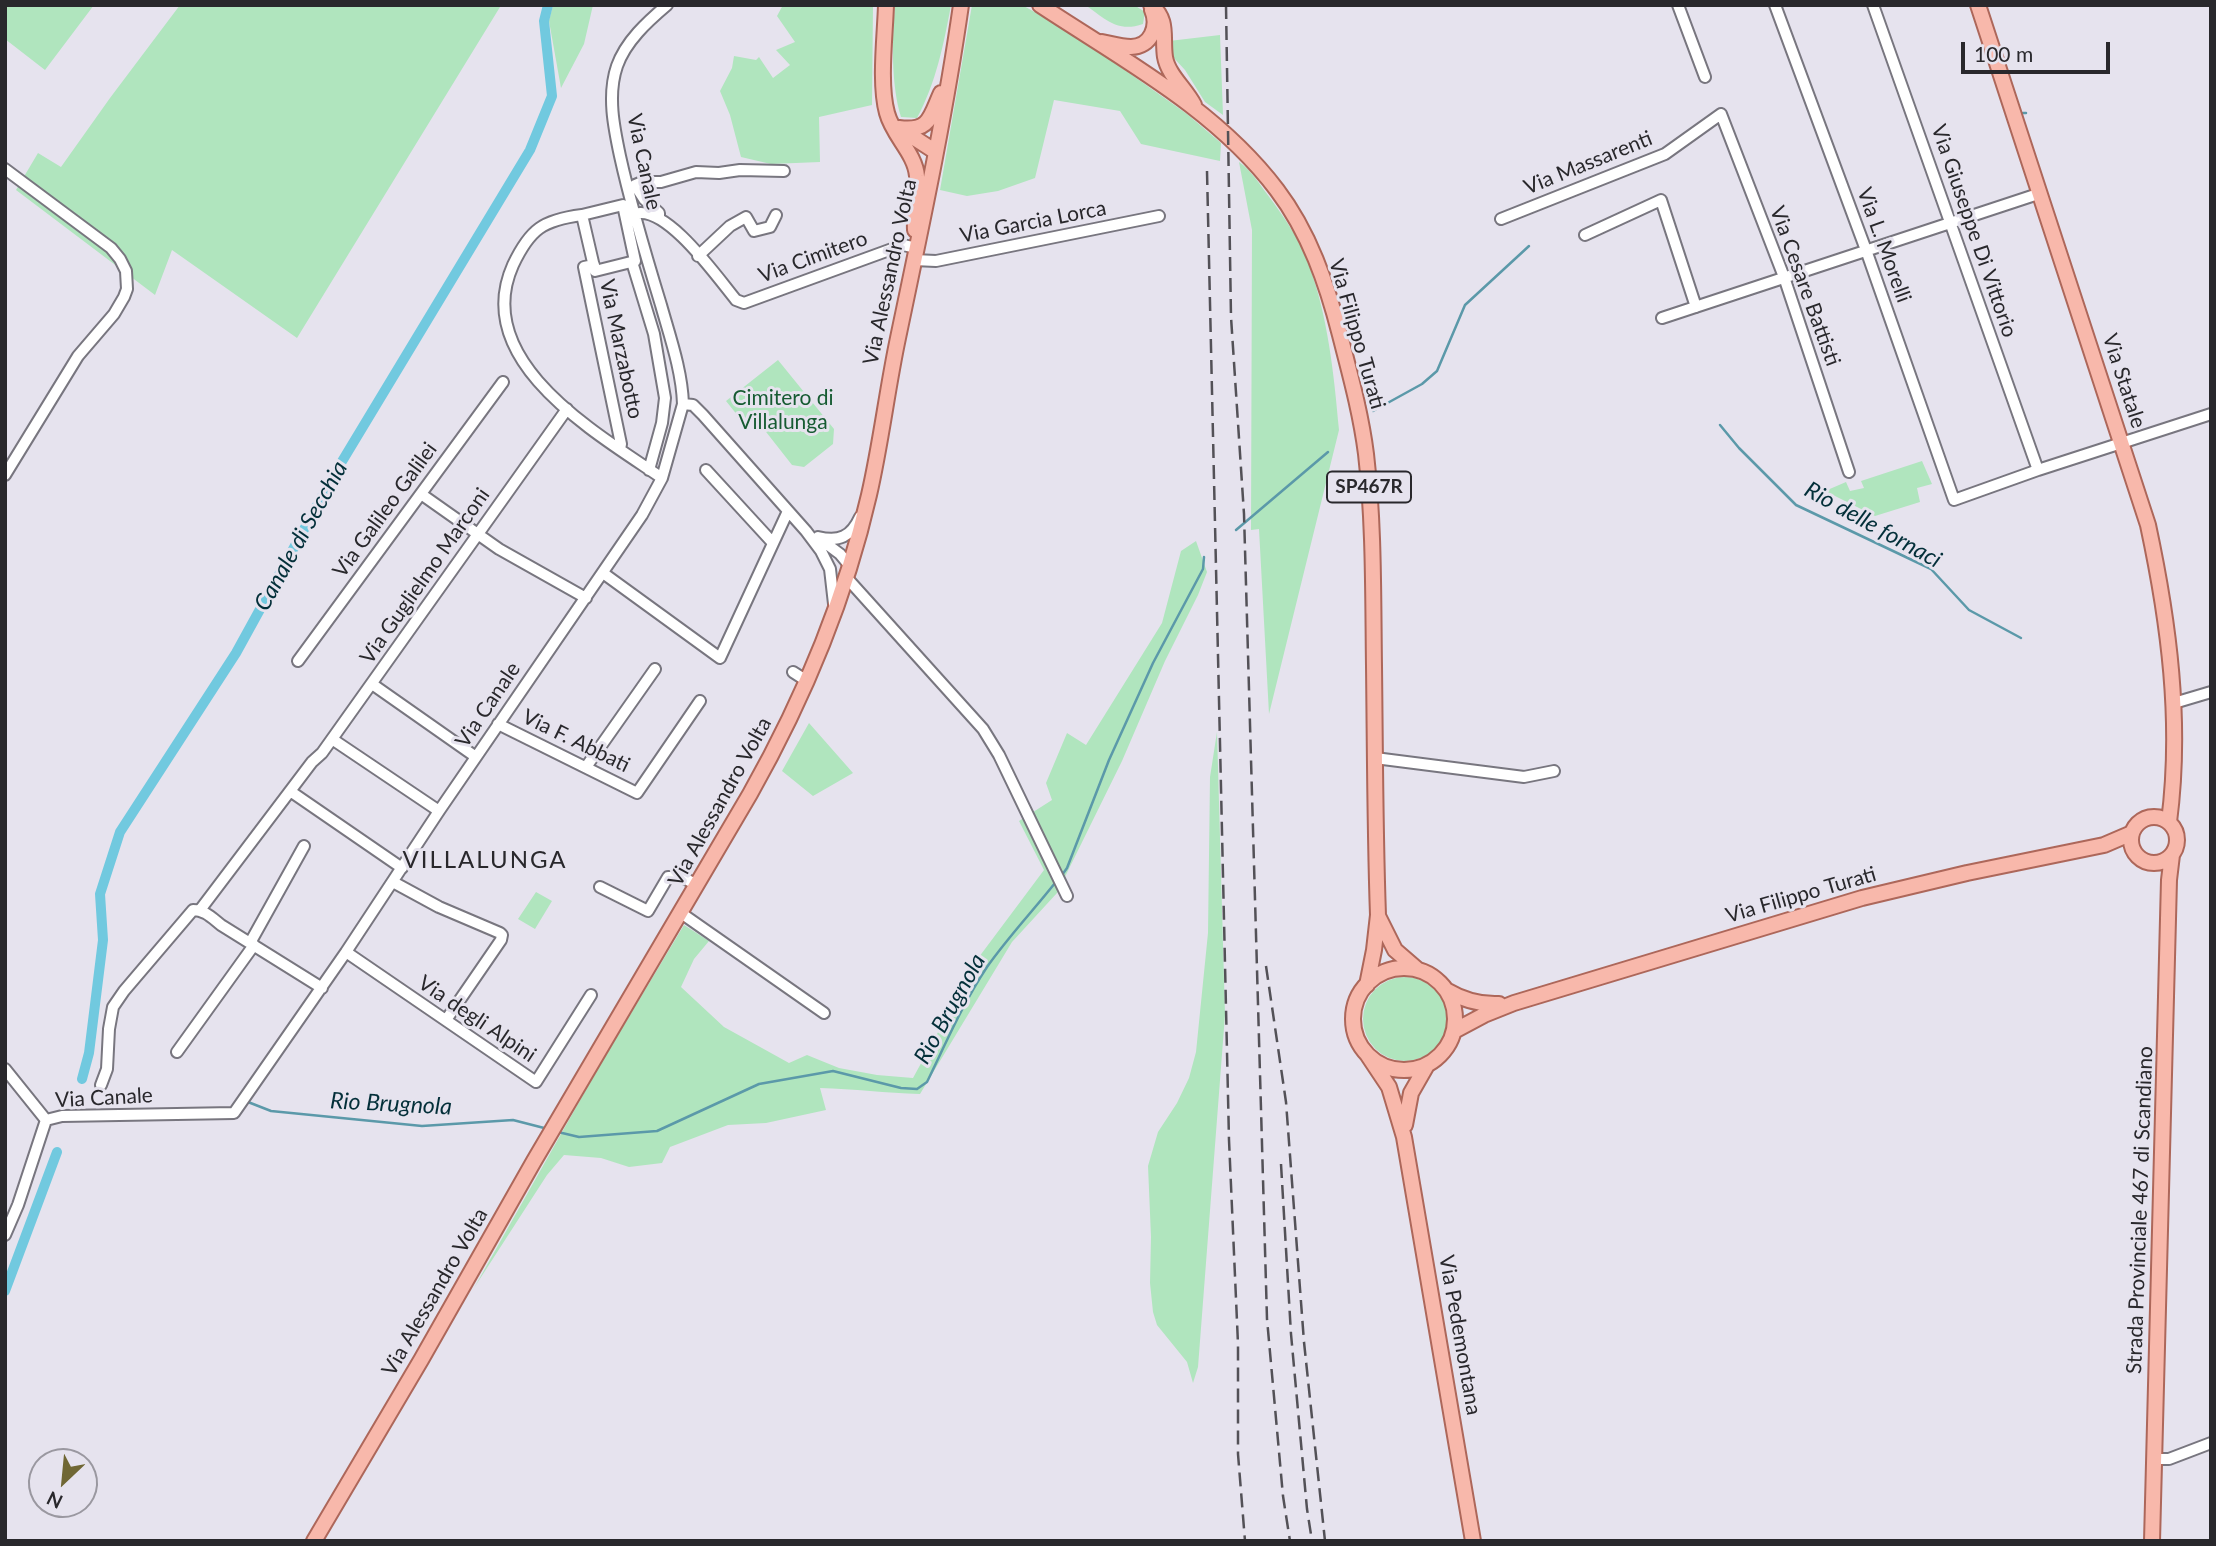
<!DOCTYPE html>
<html>
<head>
<meta charset="utf-8">
<style>
  body { margin:0 }
  #map { position:relative; width:2216px; height:1546px; overflow:hidden; background:#e6e3ee; font-family:Lato,sans-serif }
  canvas { display:block }
  .frame { position:absolute; inset:0; border:7px solid #29282c; pointer-events:none }
  .north { position:absolute; left:28px; top:1448px; width:70px; height:70px; box-sizing:border-box; background:#e6e3ee; border:2px solid #9a98a0; border-radius:50%; rotate:206deg; font-size:19px; font-weight:700; line-height:28px; text-align:center; color:#29282c }
  .north::after { content:''; display:block; margin:auto; width:24px; height:32px; background:#706734; clip-path:polygon(50% 0,100% 100%,50% 72%,0 100%) }
  .scale { position:absolute; left:1961px; top:42px; width:149px; height:32px; box-sizing:border-box; border:4px solid #29282c; border-top:0; padding-left:9px; font-size:21px; line-height:24px; white-space:nowrap; color:#29282c; -webkit-text-stroke:5px #e6e3ee; paint-order:stroke }
</style>
</head>
<body>
<div id="map">
<canvas width="2216" height="1546"></canvas>
<div class="frame"></div>
<div class="north">N</div>
<div class="scale">100 m</div>
</div>
<script>
const c = document.querySelector('canvas').getContext('2d');
c.lineJoin = 'round';
function paint(path, color) { c.fillStyle = color; c.fill(path, 'evenodd'); }
function stroke(path, color, width, dash) { c.strokeStyle = color; c.lineWidth = width; c.lineCap = dash ? 'butt' : 'round'; c.setLineDash(dash || []); c.stroke(path); }
function label(font, color, halo, rows, align = 'center') {
  c.font = font + ' Lato,sans-serif'; c.lineWidth = 6; c.setLineDash([]); c.textBaseline = 'middle'; c.strokeStyle = halo; c.fillStyle = color; for (const [text, x, y, turn = 0] of rows) {
    c.save(); c.translate(x, y); c.rotate((+turn || 0) * Math.PI / 180); c.textAlign = isNaN(turn) ? turn : align; if (halo) c.strokeText(text, 0, 0); c.fillText(text, 0, 0); c.restore();
  }
}
paint(new Path2D(`
  M5,5H94L45,70L5,39Z
  M180,5H505L500,7L297,338L172,250L155,295L16,190L38,153L61,167L110,98Z
  M553,5H593L584,44L561,88L549,21Z
  M783,5H873L872,105L819,117L820,162L771,164L741,157L730,115L720,91L732,68L734,56L756,60L759,57L773,78L790,65L776,50L795,42L777,16Z
  M895,5H951C944,43 936,83 917,118L901,117C891,85 892,39 895,5Z
  M972,5H1022L1074,34L1187,114L1221,143L1220,161L1141,144L1120,111L1054,100L1035,178L998,191L967,196L940,190Z
  M1085,5H1134L1145,12L1143,24C1117,33 1106,19 1085,5Z
  M1220,35L1223,115L1205,102L1185,70L1172,56L1169,41Z
  M1239,162C1252,171 1260,185 1270,198C1284,217 1300,240 1308,262C1328,316 1334,374 1339,430L1269,714L1259,529L1251,530L1252,230Z
  M778,360L834,429L833,444L804,467L792,465L752,414L742,421L726,401Z
  M1922,461L1932,484L1917,488L1920,502L1875,516L1825,491L1846,482L1850,491L1864,488L1861,481Z
  M1196,541L1207,572L1198,595L1165,661L1122,761L1057,893L1012,942L920,1094C886,1093 854,1089 820,1088L826,1110L766,1123L728,1125L670,1147L662,1163L629,1167L601,1158L564,1155L547,1175L474,1288L600,1065L684,925L709,941L694,959L681,987L724,1027L789,1063L807,1055L839,1068L877,1075L913,1078L979,957L1044,870L1019,821L1052,800L1046,783L1067,733L1086,745L1162,623L1181,551Z
  M809,723L853,773L813,796L782,771Z
  M1217,732L1225,1015L1198,1367L1193,1383L1187,1362L1157,1325L1153,1312L1150,1283L1151,1237L1148,1166L1158,1132L1177,1103L1189,1078L1196,1052L1208,933L1210,777Z
  M536,892L552,901L535,929L518,919Z
  M1363 1019a42 42 0 1 1 84 0a42 42 0 1 1-84 0Z`), '#b0e5be');
stroke(new Path2D(`
  M2023,113H2026
  M1373,411L1422,384L1437,371L1465,305L1529,246
  M1720,425L1739,448L1796,505L1931,569L1969,610L2021,638
  M1236,530L1328,452
  M1062,875L1067,868L1109,760L1153,663L1203,569L1204,557
  M248,1102L271,1111L422,1126L513,1120L548,1129
  M558,1132L579,1137L657,1131L759,1084L833,1071L901,1088L917,1089L927,1082C946,1043 963,1003 987,967C1009,936 1032,912 1055,883`), '#5b99a9', 2.5);
stroke(new Path2D(`
  M82,1079L89,1053L103,940L100,894L120,832L236,653L335,473L530,150L552,96L544,21L548,5
  M5,1291L57,1152`), '#71c9df', 10);
const minor = new Path2D(`
  M1678,5L1705,77
  M1775,5L1866,250L1954,500L2038,470L2211,414
  M1873,5L2038,470
  M5,169L111,248L120,259L126,271L127,289L124,297L114,314L78,356L5,475
  M623,205L635,261L595,271L582,215Z
  M635,214C666,204 717,277 736,300L744,303L903,245L917,248
  M582,215C543,220 530,229 513,265C470,361 596,433 662,478
  M659,218V213L644,199L635,185L642,182H661L696,172L719,173L740,170L784,171
  M1501,219L1665,154L1721,114L1784,277L1849,472
  M1585,235L1661,200L1696,307
  M698,256L730,226L746,217L754,231L770,227L776,215
  M914,260L936,261L1159,216
  M632,262L654,334L665,398L662,423L649,470
  M594,265L584,267L621,444L620,449
  M1662,318L2041,193
  M683,404L693,405L703,415L806,531L821,551L830,569L834,604
  M706,470L773,543
  M421,494L499,549L586,598
  M818,537C839,542 851,537 860,517
  M820,539L840,554L850,566
  M603,573L720,658L788,511
  M846,577L983,729L999,755L1067,896
  M298,661L503,382
  M793,672L807,681
  M372,684L476,757
  M2174,703L2211,692
  M498,724L637,793L700,701
  M332,739L439,811
  M1375,758L1524,777L1554,771
  M586,767L655,669
  M290,791L402,868
  M393,882L439,907L500,933L502,935L501,940L446,1020
  M600,887L648,911L668,877H682L697,885
  M200,910L312,762L322,753L567,409
  M681,913L824,1013
  M250,943L304,846
  M346,952L536,1082L591,995
  M177,1052L254,945
  M5,1069L46,1120
  M101,1085L107,1069L109,1029L113,1007L124,991L193,910C205,910 212,918 221,925L322,988
  M46,1120L62,1116L234,1113L346,952L439,811L642,515L662,478L683,404C682,371 670,337 661,305C646,256 631,206 620,156C614,128 607,95 617,66C626,41 647,22 667,5
  M5,1235L18,1205L46,1120
  M2154,1459H2169L2211,1443`);
const major = new Path2D(`
  M886,5C885,37 879,84 887,113C893,136 915,153 917,176C919,192 914,212 915,230
  M1040,5C1123,60 1216,109 1277,190C1309,232 1327,284 1340,335C1350,374 1361,414 1366,454C1374,524 1373,595 1374,666C1375,749 1375,832 1378,915L1374,950L1367,985
  M1151,5C1169,20 1162,37 1165,57C1168,75 1186,89 1194,105
  M1978,5L2148,525C2169,623 2182,722 2169,822
  M1102,42C1112,44 1121,47 1131,47C1151,47 1159,26 1152,10
  M899,128C930,132 930,117 941,93
  M902,130L936,152
  M2131 840a23 23 0 1 1 46 0a23 23 0 1 1-46 0Z
  M1378,916L1395,950L1417,969
  M1353 1019a51 51 0 1 1 102 0a51 51 0 1 1-102 0Z
  M1446,990C1463,1000 1479,1005 1499,1004
  M1454,1031L1484,1015L1514,1003L1862,898L1967,873L2104,845L2132,833
  M1367,1054L1389,1087L1404,1137L1473,1541
  M1405,1125L1411,1093L1427,1065
  M314,1541L421,1360L534,1161L750,794C803,700 845,600 869,495C881,443 887,390 898,338C921,228 945,117 961,5
  M2152,1541L2169,880L2172,855`);
stroke(minor, '#78767f', 14);
stroke(major, '#ad675a', 18);
stroke(minor, '#fff', 10);
stroke(major, '#f8b8ab', 14);
stroke(new Path2D(`
  M1226,5L1231,317L1244,514L1267,1319L1283,1496L1290,1541
  M1207,171L1229,1140L1238,1344V1454L1245,1541
  M1266,966L1286,1102L1304,1342L1325,1541
  M1281,1164L1291,1334L1307,1509L1312,1541`), '#535157', 2.5, [14, 7]);
for (const [x, y, w] of [
  [1369,487,84]
]) { const box = new Path2D(); box.roundRect(x - w / 2, y - 15.5, w, 31, 5); c.fillStyle = '#e6e3ee'; c.fill(box); stroke(box, '#29282c', 2); }
label('bold 19px', '#29282c', null, [
  ["SP467R",1369,487]
]);
label('21px', '#29282c', '#e6e3ee', [
  ["Via Canale",644,162,78],
  ["Via Massarenti",1588,163,-22],
  ["Via Garcia Lorca",1033,222,-11],
  ["Via Giuseppe Di Vittorio",1974,231,71],
  ["Via L. Morelli",1884,245,70],
  ["Via Cimitero",813,257,-20],
  ["Via Alessandro Volta",890,272,-78],
  ["Via Cesare Battisti",1805,286,70],
  ["Via Filippo Turati",1357,334,74],
  ["Via Marzabotto",621,349,78],
  ["Via Statale",2124,381,72],
  ["Via Galileo Galilei",385,510,-54],
  ["Via Guglielmo Marconi",425,576,-55],
  ["Via Canale",488,705,-56],
  ["Via F. Abbati",576,741,26],
  ["Via Alessandro Volta",720,802,-61],
  ["Via Filippo Turati",1801,895,-16],
  ["Via degli Alpini",477,1019,34],
  ["Via Canale",104,1098,-3],
  ["Strada Provinciale 467 di Scandiano",2140,1210,-88],
  ["Via Alessandro Volta",435,1292,-60],
  ["Via Pedemontana",1460,1335,80]
]);
label('21px', '#165b32', '#e6e3ee', [
  ["Cimitero di",783,398],
  ["Villalunga",783,422]
]);
label('italic 23px', '#032f39', '#e6e3ee', [
  ["Rio delle fornaci",1873,525,29],
  ["Canale di Secchia",301,536,-61],
  ["Rio Brugnola",950,1009,-61],
  ["Rio Brugnola",391,1104,3]
]);
c.letterSpacing = '2px';
label('24px', '#29282c', '#e6e3ee', [
  ["VILLALUNGA",485,860]
]);
c.letterSpacing = '0px';
</script>
</body>
</html>
